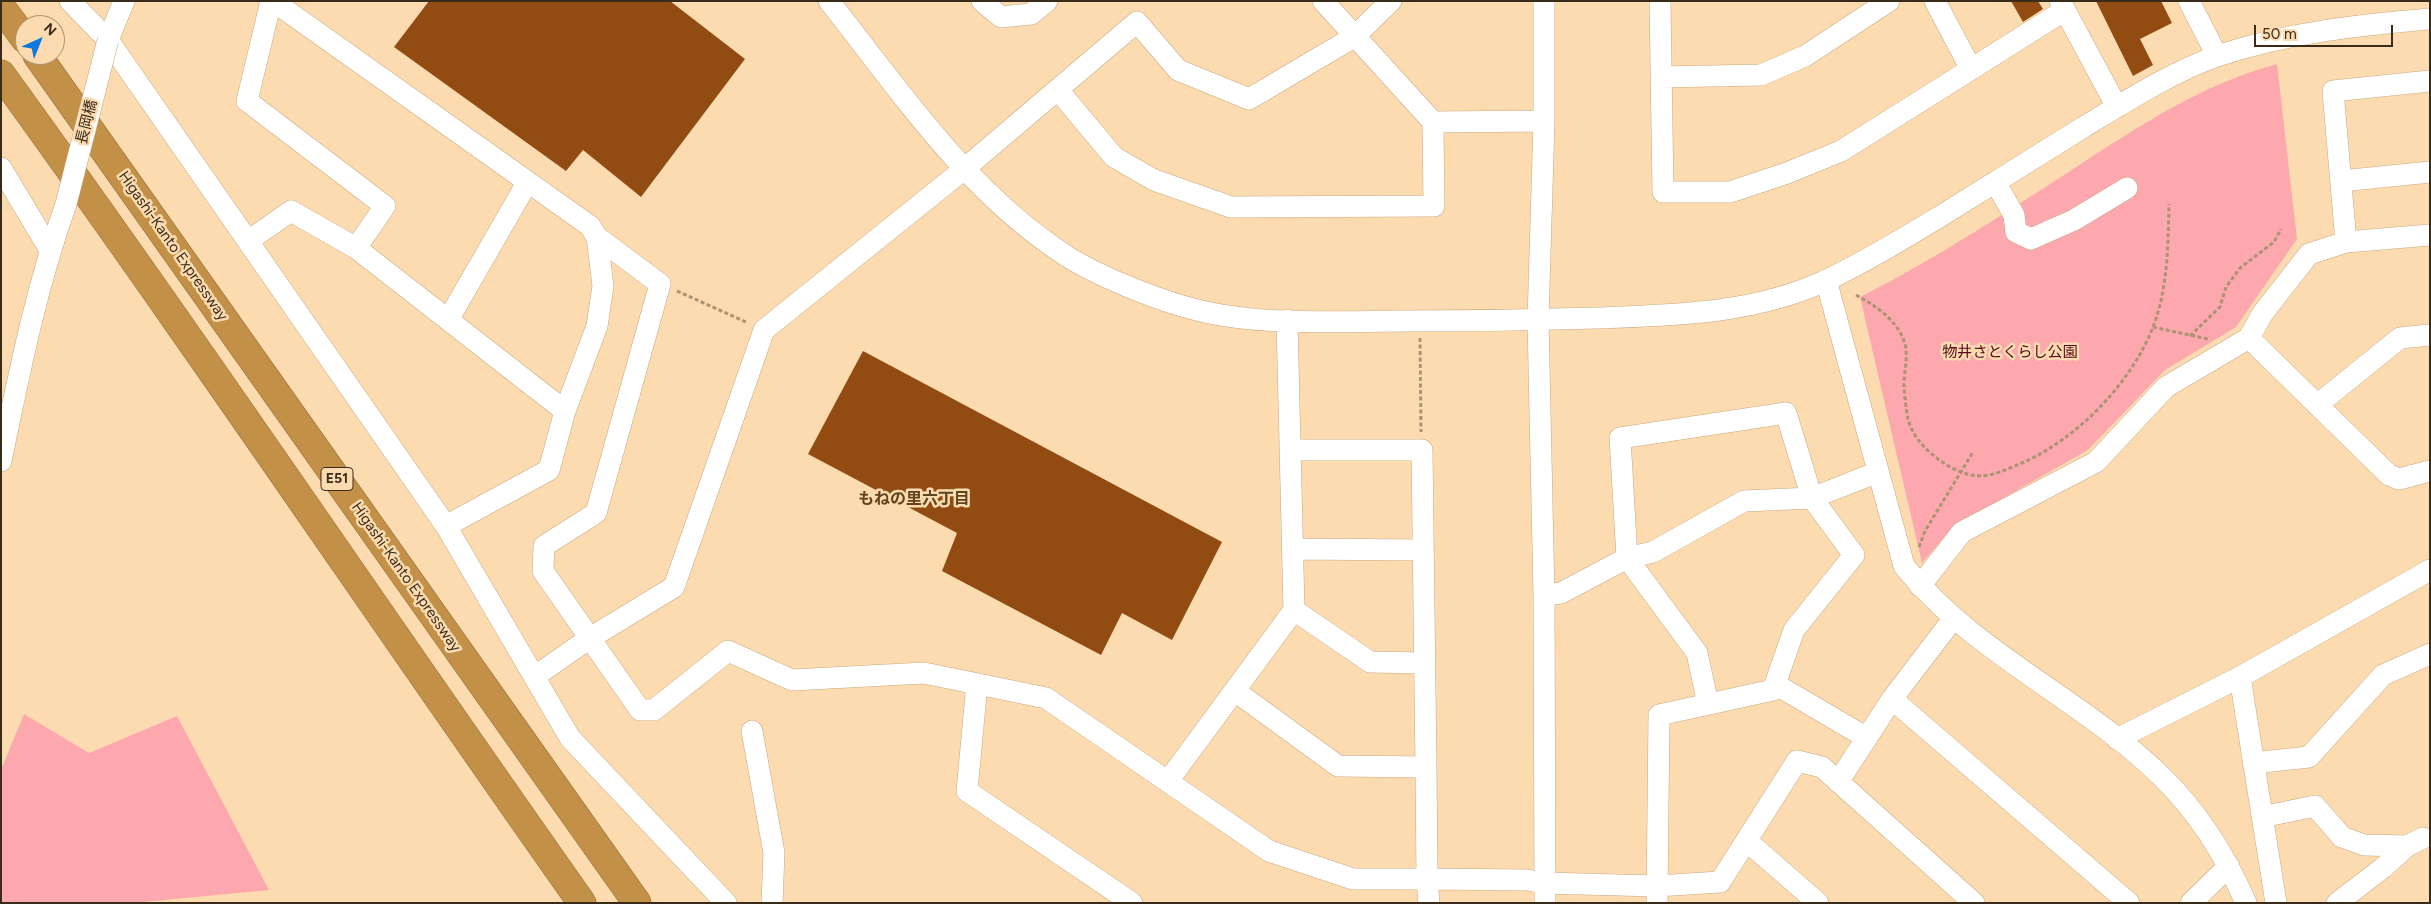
<!DOCTYPE html>
<html>
<head>
<meta charset="utf-8">
<style>
  body { margin:0 }
  #map { position:relative; width:2431px; height:904px; overflow:hidden; background:#fcdbb0; font-family:Figtree,sans-serif }
  canvas { display:block }
  .frame { position:absolute; inset:0; border:2px solid #382b1a; pointer-events:none }
  .north { position:absolute; left:15px; top:15px; width:50px; height:50px; box-sizing:border-box; background:#fcdbb0; border:1px solid #ae9574; border-radius:50%; rotate:44deg; font-size:14px; font-weight:700; line-height:20px; text-align:center; color:#382b1a }
  .north::after { content:''; display:block; margin:auto; width:18px; height:22px; background:#0e78e0; clip-path:polygon(50% 0,100% 100%,50% 72%,0 100%) }
  .scale { position:absolute; left:2254px; top:25px; width:139px; height:22px; box-sizing:border-box; border:2px solid #382b1a; border-top:0; padding-left:6px; font-size:15px; line-height:18px; white-space:nowrap; color:#382b1a; -webkit-text-stroke:4px #fcdbb0; paint-order:stroke }
</style>
</head>
<body>
<div id="map">
<canvas width="2431" height="904"></canvas>
<div class="frame"></div>
<div class="north">N</div>
<div class="scale">50 m</div>
</div>
<script>
const c = document.querySelector('canvas').getContext('2d');
c.lineJoin = 'round';
function paint(path, color) { c.fillStyle = color; c.fill(path, 'evenodd'); }
function stroke(path, color, width, dash) { c.strokeStyle = color; c.lineWidth = width; c.lineCap = dash ? 'butt' : 'round'; c.setLineDash(dash || []); c.stroke(path); }
function label(font, color, halo, rows, align = 'center') {
  c.font = font + ' Figtree,"Noto Sans JP",sans-serif'; c.lineWidth = 5; c.setLineDash([]); c.textBaseline = 'middle'; c.strokeStyle = halo; c.fillStyle = color; for (const [text, x, y, turn = 0] of rows) {
    c.save(); c.translate(x, y); c.rotate((+turn || 0) * Math.PI / 180); c.textAlign = isNaN(turn) ? turn : align; if (halo) c.strokeText(text, 0, 0); c.fillText(text, 0, 0); c.restore();
  }
}
paint(new Path2D(`
  M2277,64L2297,239L2236,327L2165,370L2088,450L1954,526L1922,563L1860,297C1938,258 2011,209 2084,162C2147,121 2204,84 2277,64Z
  M24,714L89,753L177,716L269,890L132,903H1V770Z`), '#fca8ae');
paint(new Path2D(`
  M429,1H670L745,59L641,197L583,150L566,171L394,47Z
  M2011,1H2038L2043,9L2023,22Z
  M2096,1H2161L2172,23L2140,39L2153,65L2133,76Z
  M863,351L1222,542L1172,640L1122,613L1101,655L942,571L957,533L808,454Z`), '#924c11');
const minor = new Path2D(`
  M70,1L108,40L446,526L570,738L726,903
  M271,1L247,101L385,206L356,248
  M273,1L590,226L597,237L603,286L597,326L565,411L549,470L446,526
  M829,1C901,92 968,193 1068,257C1102,278 1162,302 1201,311C1264,326 1343,321 1408,321C1471,321 1534,320 1597,318C1675,315 1754,314 1827,280C1867,261 1906,237 1944,214C1990,185 2036,157 2082,128C2125,102 2170,73 2217,56C2286,33 2358,25 2430,19
  M982,1L1001,17L1031,14L1047,1
  M1323,1L1433,122L1544,121
  M1544,1V121L1538,320L1544,595L1545,903
  M1660,1L1663,192H1730L1787,173L1841,151L2065,10
  M1935,1L1971,69
  M2060,1L2117,107
  M2189,1L2217,56
  M108,40L124,1
  M1662,77L1761,75L1805,56L1889,1
  M1058,90L1114,157L1154,180L1231,207L1434,206L1433,122
  M1,168L50,250
  M2341,181L2430,172
  M1995,182L2014,215L2016,232L2031,239L2074,220L2127,188
  M2430,235L2346,242L2309,254L2263,313L2249,338L2389,475L2399,479L2430,471
  M597,237L660,284L596,513L544,546L543,571L640,710H654L728,651L792,680L924,673L1046,698L1269,851L1353,879H1427L1426,767
  M248,241L291,211L356,248L565,411
  M2346,242L2333,91L2430,81
  M1826,280L1904,566C1974,654 2083,699 2162,777C2198,812 2226,857 2246,903
  M448,320L527,183
  M2317,405L2400,338L2430,335
  M1,461C19,374 36,288 66,204
  M1293,549L1423,550
  M1920,586L1962,532L2096,462L2166,387L2249,338
  M1544,595L1561,593L1627,558L1653,552L1744,501L1812,498L1878,472
  M1294,610L1370,662L1425,663
  M534,677L590,638L674,587L764,330L963,170L1137,22L1178,70L1249,99L1354,37L1391,1
  M2240,677L2276,903
  M977,684L967,791L1132,903
  M1775,684L1867,738
  M1235,691L1338,766L1426,767L1422,450H1290
  M1892,699L2129,903
  M752,731L774,853L772,903
  M2117,739L2240,677L2430,570
  M2253,763L2309,757L2383,675L2430,654
  M1168,781L1294,610L1287,320
  M1838,782L1892,699L1953,619
  M2262,817L2315,806L2342,837L2364,845L2407,846
  M1747,841L1818,903
  M1429,903L1427,879L1527,880L1544,883L1657,886L1720,882L1797,761L1822,767L1974,903
  M1657,903L1659,715L1773,690L1794,630L1854,555L1812,498L1786,413L1620,438L1627,558L1697,653L1708,704
  M2191,903L2229,866
  M2337,903L2384,867L2407,846L2423,838`);
const highway = new Path2D(`
  M1,7L25,39
  M37,55L637,903
  M1,74C199,347 387,627 582,903`);
stroke(minor, '#c8a980', 22);
stroke(highway, '#926d38', 29);
stroke(new Path2D(`
  M677,291L746,322
  M1856,295C1874,305 1891,316 1901,334C1910,350 1905,365 1904,382C1904,393 1906,408 1908,419C1914,445 1947,470 1971,475C1987,478 2001,472 2015,466C2073,443 2130,386 2153,327C2168,288 2168,245 2169,204
  M2153,327L2208,339
  M2190,336L2220,307L2226,287L2240,268L2274,242L2281,229
  M1420,338L1421,432
  M1919,547L1925,531L1973,452`), '#ac9373', 3, [4, 2.5]);
stroke(minor, '#fff', 21);
stroke(highway, '#c39048', 28);
const minorBridge = new Path2D(`
  M66,204L108,40`);
stroke(minorBridge, '#c8a980', 22, []);
stroke(minorBridge, '#fff', 21);
for (const [x, y, w] of [
  [337,479,32]
]) { const box = new Path2D(); box.roundRect(x - w / 2, y - 11.5, w, 23, 4); c.fillStyle = '#fcdbb0'; c.fill(box); stroke(box, '#382b1a', 1); }
label('bold 14px', '#382b1a', null, [
  ["E51",337,479]
]);
label('15px', '#382b1a', '#fcdbb0', [
  ["長岡橋",87,122,-76],
  ["Higashi-Kanto Expressway",173,246,55],
  ["Higashi-Kanto Expressway",406,577,55]
]);
label('15px', '#52081a', '#fcdbb0', [
  ["物井さとくらし公園",2010,353]
]);
label('bold 16px', '#5f441d', '#fcdbb0', [
  ["もねの里六丁目",914,499]
]);
</script>
</body>
</html>
